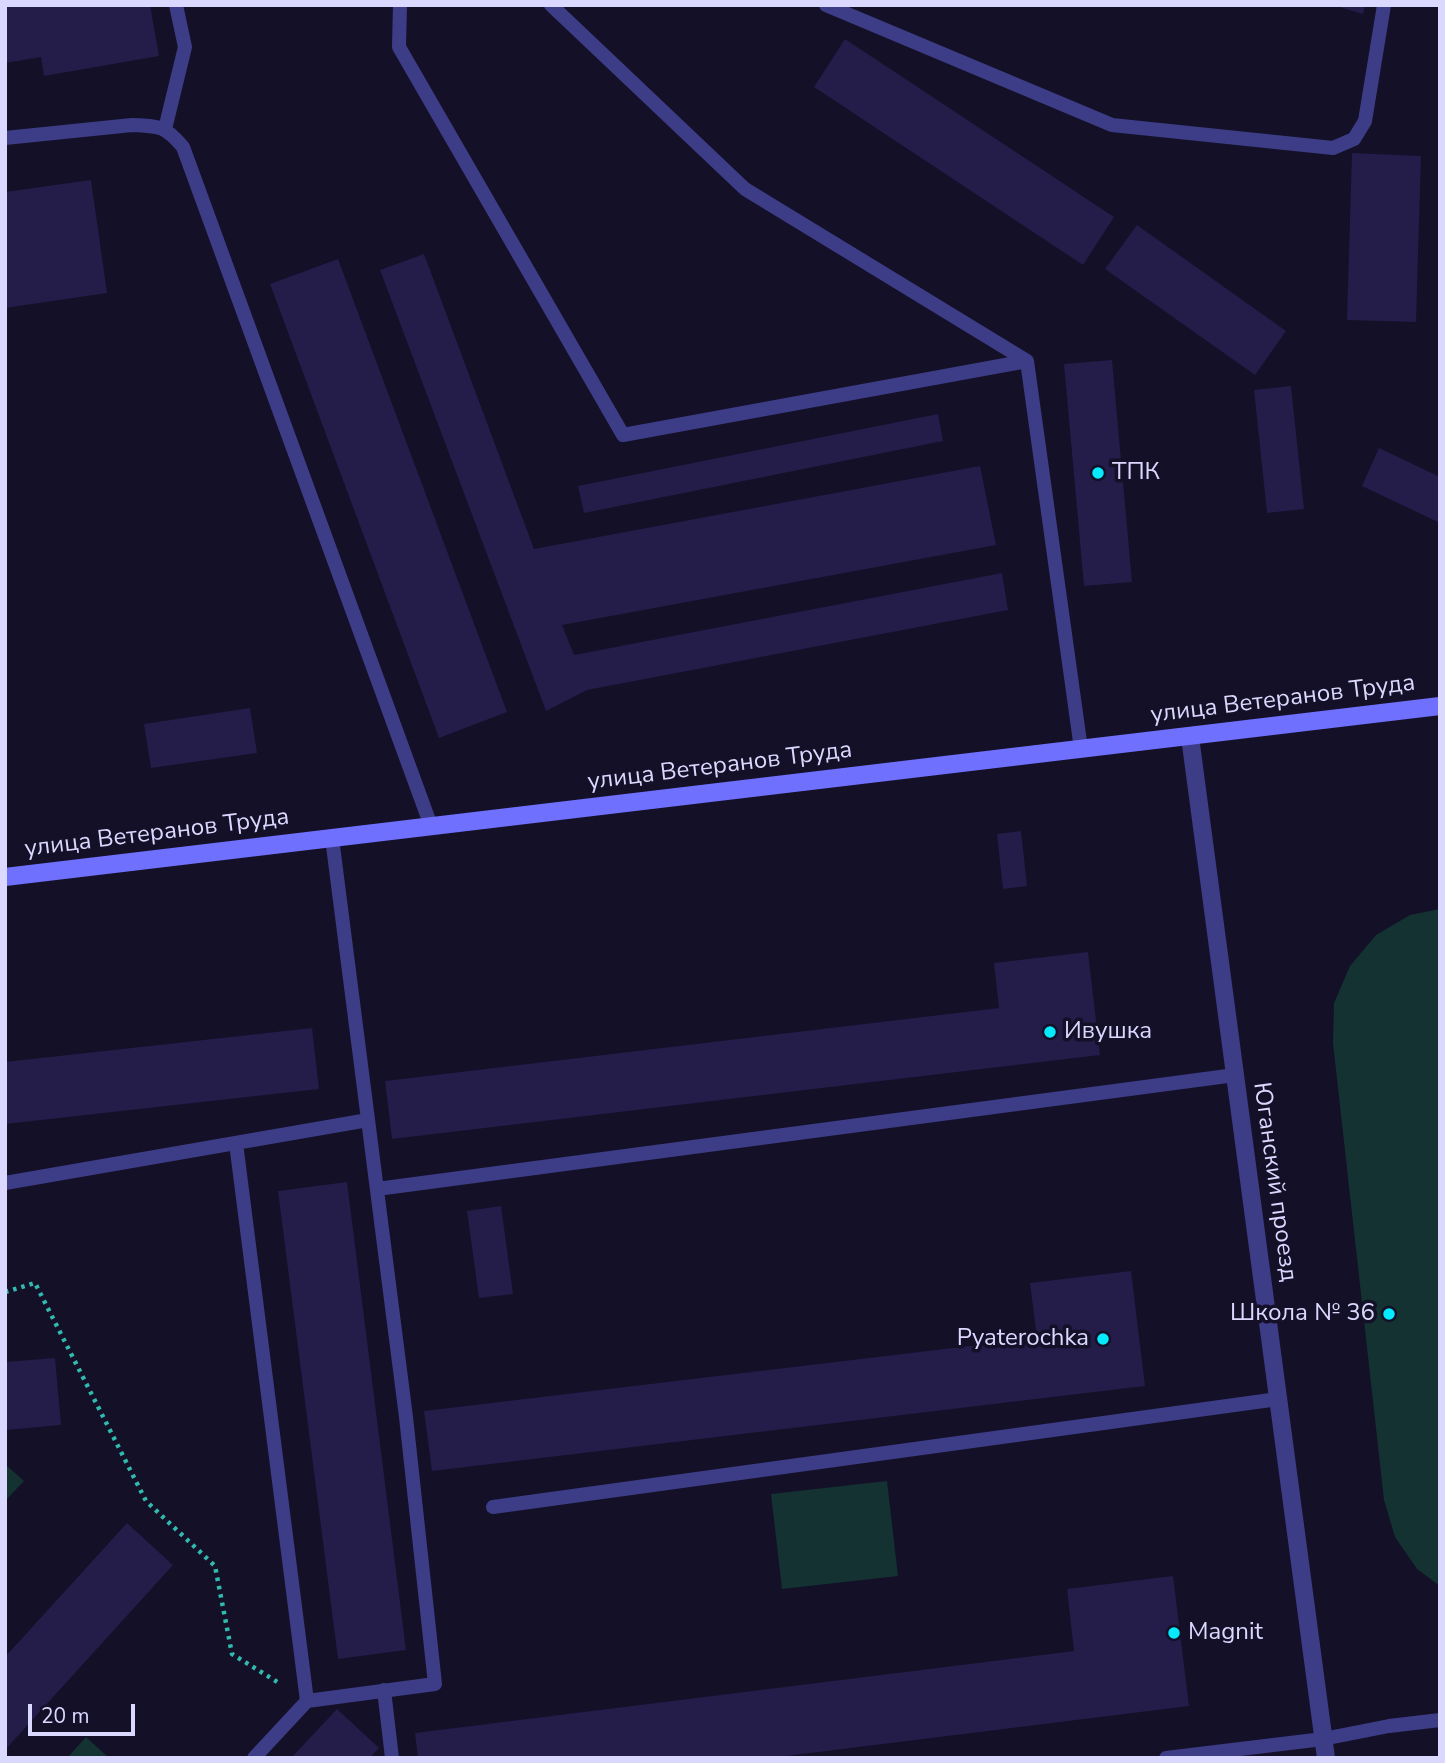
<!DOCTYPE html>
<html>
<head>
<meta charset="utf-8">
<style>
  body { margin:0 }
  #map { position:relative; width:1445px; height:1763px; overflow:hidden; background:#141028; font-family:"Nunito Sans",sans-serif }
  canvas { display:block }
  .frame { position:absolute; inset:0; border:7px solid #dbd8ff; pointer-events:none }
  .scale { position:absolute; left:28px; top:1704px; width:107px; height:32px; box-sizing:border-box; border:4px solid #dbd8ff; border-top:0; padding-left:9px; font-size:21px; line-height:24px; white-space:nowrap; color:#dbd8ff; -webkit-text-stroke:5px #141028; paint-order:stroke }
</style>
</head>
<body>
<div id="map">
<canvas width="1445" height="1763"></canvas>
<div class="frame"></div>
<div class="scale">20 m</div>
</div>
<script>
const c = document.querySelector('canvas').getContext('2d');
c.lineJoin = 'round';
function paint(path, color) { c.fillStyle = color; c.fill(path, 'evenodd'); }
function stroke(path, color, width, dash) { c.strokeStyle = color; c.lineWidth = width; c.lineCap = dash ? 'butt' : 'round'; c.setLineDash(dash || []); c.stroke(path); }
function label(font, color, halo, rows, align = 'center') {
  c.font = font + ' "Nunito Sans",sans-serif'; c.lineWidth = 7; c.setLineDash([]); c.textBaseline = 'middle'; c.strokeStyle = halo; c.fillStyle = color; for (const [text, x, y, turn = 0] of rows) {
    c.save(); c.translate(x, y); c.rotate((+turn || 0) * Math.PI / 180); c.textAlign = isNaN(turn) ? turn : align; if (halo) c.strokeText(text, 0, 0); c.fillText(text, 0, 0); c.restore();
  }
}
paint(new Path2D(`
  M1440,909V1586L1417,1569L1395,1537L1384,1500L1333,1043L1334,1003L1350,966L1376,935L1410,915Z
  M5,1464L24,1481L5,1501Z
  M887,1481L898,1576L782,1589L771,1494Z
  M86,1737L109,1758H67Z`), '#133231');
paint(new Path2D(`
  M5,5H150L159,56L44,76L41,57L5,63Z
  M1333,5H1365L1363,14Z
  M845,39L1114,217L1083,265L814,87Z
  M1352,153L1421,156L1416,322L1347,320Z
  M91,180L107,293L5,308V192Z
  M1137,225L1286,331L1255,375L1105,269Z
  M424,254L534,549L980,466L996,545L562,625L574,655L1002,573L1008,610L587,690L546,711L380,270Z
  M338,259L507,712L439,738L270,284Z
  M1112,360L1132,582L1084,586L1064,364Z
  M1291,386L1304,509L1267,513L1254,390Z
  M938,414L943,441L584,513L578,486Z
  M1379,448L1440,477V523L1362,486Z
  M250,708L257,753L151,768L144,724Z
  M1021,831L1027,886L1003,889L997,834Z
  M1088,952L1100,1055L392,1139L385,1081L999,1008L994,963Z
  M312,1028L319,1089L5,1124V1062Z
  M347,1182L406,1650L338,1659L278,1191Z
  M501,1206L513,1294L479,1298L467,1211Z
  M1131,1271L1145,1386L432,1471L424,1411L1037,1338L1030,1283Z
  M55,1358L61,1425L6,1430L5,1362Z
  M127,1523L173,1565L5,1750V1657Z
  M1173,1576L1189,1706L770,1758H418L415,1733L1074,1651L1067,1589Z
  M337,1709L379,1748L370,1758H291Z`), '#241c49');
stroke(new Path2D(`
  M5,1292L35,1283L146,1501L215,1566L232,1654L279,1683`), '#31baae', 4.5, [3.5, 5]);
stroke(new Path2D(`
  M400,5L399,47L623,435L1027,361
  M551,5L745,189L1027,361L1081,749
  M826,5L1112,125L1333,148L1354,139L1365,121L1384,5
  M165,129L185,47L176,5
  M5,138L132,125C160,126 165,126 183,147L431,826
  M236,1143L307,1701
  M5,1183L368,1120
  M377,1189L1235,1075
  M493,1507L1278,1399
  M384,1690L392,1758
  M254,1758L307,1701L435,1684L406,1417L332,838
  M1166,1758L1323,1739L1389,1726L1440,1720`), '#3d3c87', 14);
stroke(new Path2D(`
  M1190,737L1326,1758`), '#3d3c87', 18);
stroke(new Path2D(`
  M5,877L1440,706`), '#7070fe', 18);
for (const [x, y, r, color] of [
  [1098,473,7,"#05eafd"],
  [1050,1032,7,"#05eafd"],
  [1389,1314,7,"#05eafd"],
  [1103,1339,7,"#05eafd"],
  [1174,1633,7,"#05eafd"]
]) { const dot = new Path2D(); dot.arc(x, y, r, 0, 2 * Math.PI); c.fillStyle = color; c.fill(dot); stroke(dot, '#141028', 2.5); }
label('24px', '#dbd8ff', '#141028', [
  ["ТПК",1112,473],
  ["Ивушка",1064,1032],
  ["Школа № 36",1375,1314,"right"],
  ["Pyaterochka",1089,1339,"right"],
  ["Magnit",1188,1633]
], 'left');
label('24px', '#dbd8ff', '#141028', [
  ["улица Ветеранов Труда",1283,700,-7],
  ["улица Ветеранов Труда",720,767,-7],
  ["улица Ветеранов Труда",157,834,-7],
  ["Юганский проезд",1274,1182,82]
]);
</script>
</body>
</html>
